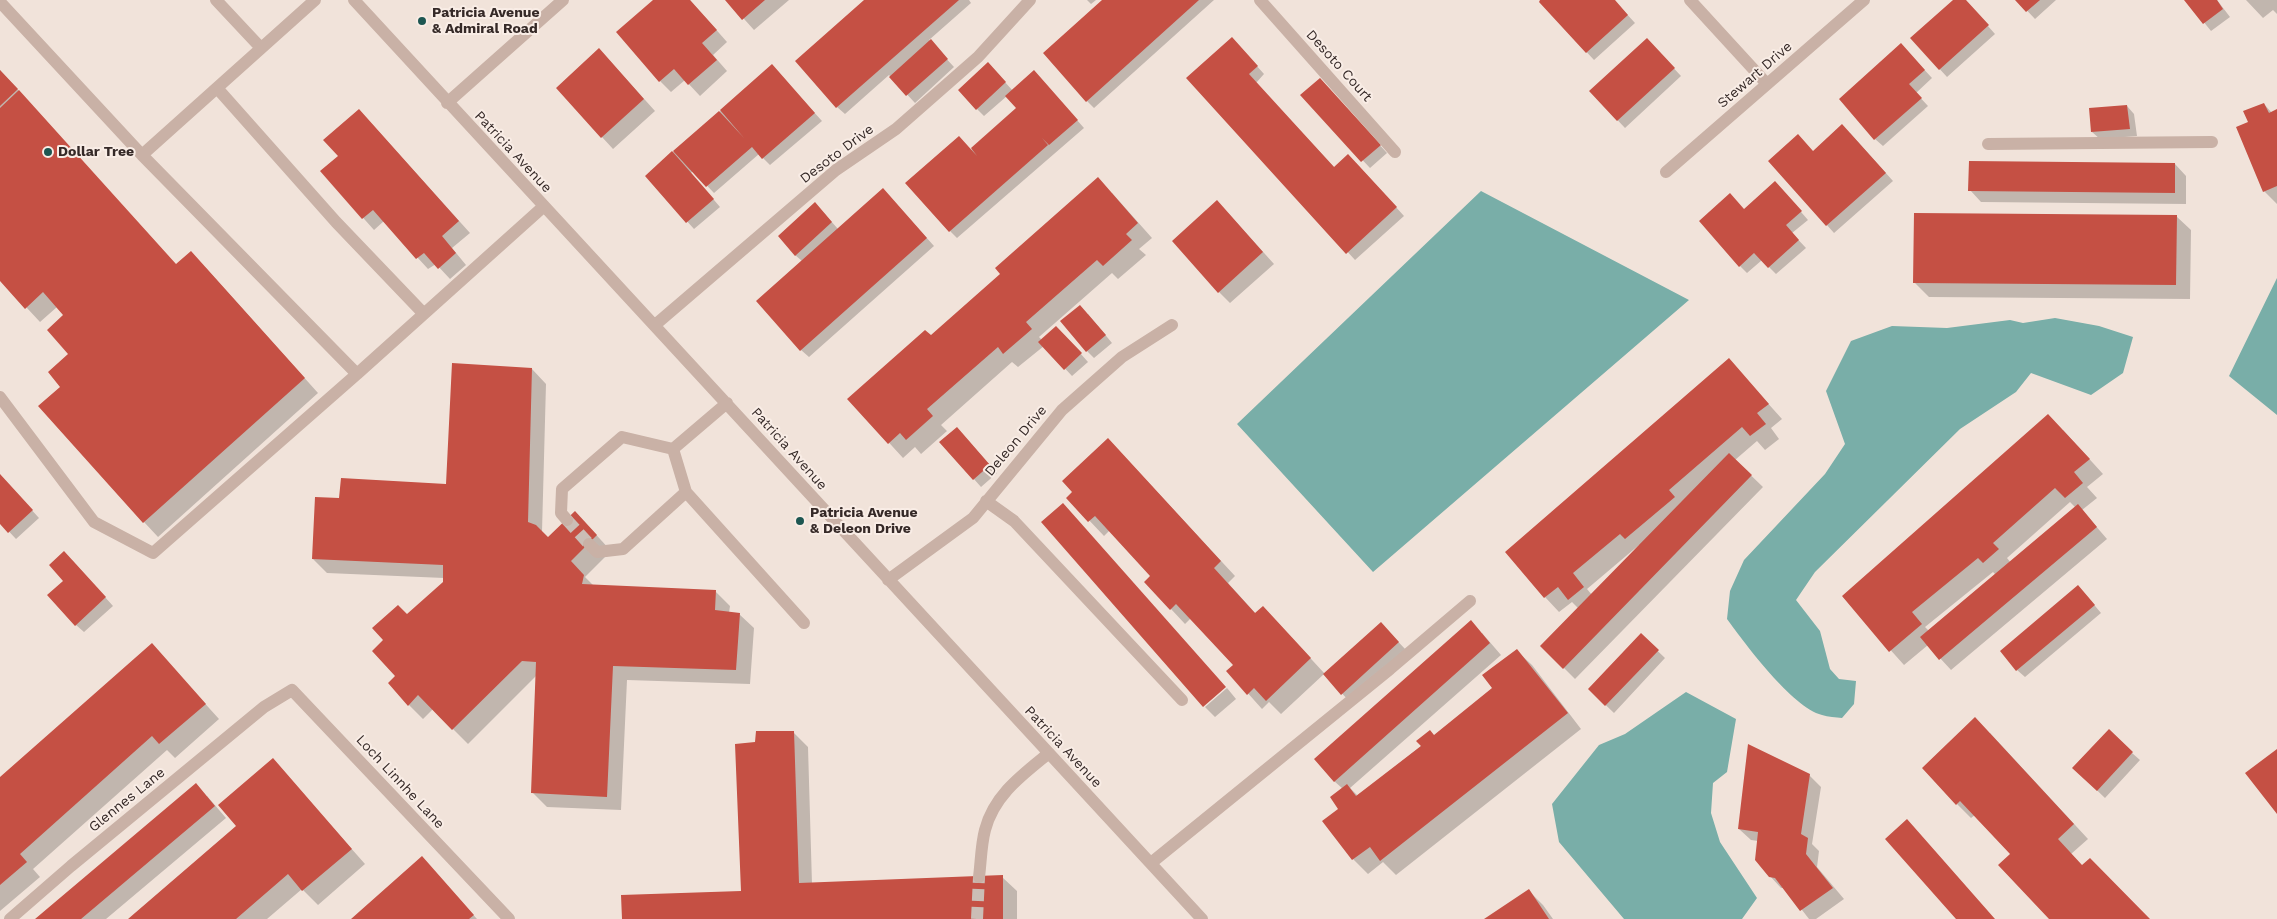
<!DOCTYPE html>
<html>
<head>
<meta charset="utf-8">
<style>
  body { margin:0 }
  canvas { display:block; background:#f1e3da }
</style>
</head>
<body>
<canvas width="2277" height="919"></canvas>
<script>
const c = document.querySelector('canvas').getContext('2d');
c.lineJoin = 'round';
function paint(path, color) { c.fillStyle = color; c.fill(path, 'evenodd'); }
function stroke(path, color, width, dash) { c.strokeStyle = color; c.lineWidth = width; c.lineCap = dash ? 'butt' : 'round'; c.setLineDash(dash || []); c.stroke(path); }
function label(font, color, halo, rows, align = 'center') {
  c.font = font + ' "Work Sans",sans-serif'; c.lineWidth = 4; c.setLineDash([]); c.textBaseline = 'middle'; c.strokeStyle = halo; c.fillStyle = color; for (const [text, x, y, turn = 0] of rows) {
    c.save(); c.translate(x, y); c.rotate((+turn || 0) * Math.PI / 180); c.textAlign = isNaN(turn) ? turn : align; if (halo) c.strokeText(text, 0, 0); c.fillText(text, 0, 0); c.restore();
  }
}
paint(new Path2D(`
  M1481,191L1689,300L1373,572L1237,424Z
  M2277,278V415L2229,376Z
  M2055,318L2099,326L2133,337L2123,373L2091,395L2031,373L2016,392L1960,429L1815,572L1796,600L1820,631L1830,669L1839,679L1856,681L1854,704L1842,718C1836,717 1828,717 1822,715C1792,707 1746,645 1727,619L1730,591L1744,560L1825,474L1845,444L1826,391L1851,341L1892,326L1947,328L2010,320L2023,323Z
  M1686,692L1736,719L1727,772L1713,783L1711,813L1720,842L1757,898L1742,919H1624L1559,842L1552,804L1599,745L1625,734Z`), '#79aea8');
paint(new Path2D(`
  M654,0H690L727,42L713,55L727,71L700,96L685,80L671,92L660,81Z
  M727,0H789L754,30Z
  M866,0H969L971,3L929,40L954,67L915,103L889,75L845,114L837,107Z
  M1087,0H1096L1091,4Z
  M1104,0H1214L1094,108L1087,101Z
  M1542,0H1614L1635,23L1594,60L1540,2Z
  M1955,0H1965L1995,34L1947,77L1912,39Z
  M2017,0H2056L2035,19Z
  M2186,0H2217L2230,17L2211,31Z
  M2246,0H2277V14L2273,10L2263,18Z
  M1239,46L1264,74L1256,83L1335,168L1356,163L1404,216L1355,260L1188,78Z
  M1654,47L1681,76L1625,128L1590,91Z
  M1908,52L1932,78L1916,93L1928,106L1883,146L1875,139Z
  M610,61L655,111L613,149L557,88Z
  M772,66L822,121L770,165L759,154L714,193L693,171L691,173L720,207L694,229L646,176Z
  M0,70L176,265L205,267L318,393L158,537L144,522L62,387L70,354L65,315L57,307L40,322L0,279Z
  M995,71L1013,91L1041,79L1084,128L957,238L950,231L971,150L1018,108L1007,96L984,116L977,109Z
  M1327,87L1387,153L1370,168L1302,96Z
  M2264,104L2272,113L2277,111V204L2264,191L2249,123Z
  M2127,106L2134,114L2137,136L2100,139L2092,132Z
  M370,122L470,233L452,248L466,265L450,279L436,264L428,269L384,221L374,230L322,172L339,156Z
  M1850,133L1893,181L1834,233L1770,161L1813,152Z
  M2175,164L2186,176V204L1981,202L1970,190Z
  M1782,190L1808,220L1792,233L1806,248L1776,274L1762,260L1747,273L1740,266L1744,210Z
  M1112,193L1152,238L1139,249L1146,255L1118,279L1112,273L1039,337L1042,340L1064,335L1088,362L1072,376L1044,346L1018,367L1012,362L941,425L947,431L921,454L915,447L903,458L849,399L931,337Z
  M890,197L934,246L809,357L801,350L802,261L795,255L822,211L838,229Z
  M1228,213L1274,264L1230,303L1219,292Z
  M2176,216L2191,230L2190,299L1929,297L1915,283Z
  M1088,314L1112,343L1094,358L1087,351Z
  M1729,360L1782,419L1771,428L1779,439L1765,450L1757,441L1735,460L1763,487L1575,679L1542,646L1579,609L1572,602L1559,612L1545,597ZM1639,545L1640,546L1592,595L1587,589Z
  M532,369L546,384L542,532L548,538L590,528L611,551L585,577L594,586L715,591L730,606L729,613L739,614L754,628L750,684L627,680L621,810L547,807L532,792L537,675L468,744L433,709L423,719L409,705L397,676L407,616L444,582V578L327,573L313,559L340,499L447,485Z
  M2063,430L2103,474L2087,487L2097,498L2082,510L2107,539L1951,670L1928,645L1904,665L1843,597ZM2070,502L2076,508L2011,563L2007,558ZM1993,572L1996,575L1929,631L1925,627Z
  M964,436L997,473L981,487L941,442Z
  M1122,454L1235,576L1228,583L1256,614L1277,622L1325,674L1388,631L1406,650L1349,701L1324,674L1281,714L1269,702L1262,709L1228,671L1235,665L1191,618L1185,624L1171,609L1146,582L1152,576L1110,530L1104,536L1068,498Z
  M0,475L39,518L16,539L0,522Z
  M72,560L113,606L84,632L76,625L65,581Z
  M2085,594L2101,613L2025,677L2017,670Z
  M1482,633L1501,655L1350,788L1358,796L1494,688L1517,651L1532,665L1581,729L1396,875L1383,862L1368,874L1353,859L1324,821L1340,809L1343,789L1334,781Z
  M1641,635L1665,658L1614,713L1589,689Z
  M152,645L219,719L175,758L167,750L33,869L40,877L0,911V779Z
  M1227,688L1236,699L1215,717L1205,707Z
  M793,732L808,747L812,884L1002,877L1017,891V919H623L742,892L757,744Z
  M1990,733L2088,839L2071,854L2082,866L2148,919H2051L2012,854L1975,815L1971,818L1957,804Z
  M2132,753L2140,760L2105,798L2081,775Z
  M273,760L365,864L318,905L302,889L267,919H130L238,826Z
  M1809,775L1821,787L1812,844L1819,851L1817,867L1844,899L1816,919H1809L1785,888H1781L1770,876L1758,841L1751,840L1739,829Z
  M207,796L226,818L106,919H36Z
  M436,873L477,919H353Z
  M1529,891L1543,905L1553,919H1486Z`), '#0003');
paint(new Path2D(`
  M653,0H690L717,30L702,43L717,60L688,85L674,69L659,82L616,32Z
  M725,0H765L742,20Z
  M864,0H959L836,108L795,61Z
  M1102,0H1199L1086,102L1043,53Z
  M1540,0H1615L1628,15L1586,53L1539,2Z
  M1953,0H1966L1989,25L1939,70L1910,38Z
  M2015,0H2040L2026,12Z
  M2184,0H2217L2223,9L2203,24Z
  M1232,37L1258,66L1249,74L1334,167L1348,154L1397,207L1346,254L1186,78Z
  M1647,38L1675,68L1617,121L1589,91Z
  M931,39L948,59L906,96L889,77Z
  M1901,43L1925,70L1909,84L1922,98L1874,140L1839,99Z
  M599,48L644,99L601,138L556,88Z
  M988,62L1006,82L976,110L958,90Z
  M772,64L815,113L762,159L752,147L706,187L673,151L719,111L744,138L720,110Z
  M0,70L18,89L0,106Z
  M1034,70L1078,120L1049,145L1042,138L1048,145L949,232L905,183L959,136L977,156L971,148L1016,108L1005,96Z
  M1320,78L1381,145L1361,162L1300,95Z
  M19,90L176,264L191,251L305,378L143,523L38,406L60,387L48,372L68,354L47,330L63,315L43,292L25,309L0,281V108Z
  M2264,103L2269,113L2277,109V186L2263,192L2236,127L2248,122L2243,111Z
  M2127,105L2130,129L2091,132L2089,108Z
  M359,109L459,221L442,236L456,253L438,269L424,253L416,259L373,210L362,219L320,171L338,156L323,140Z
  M1842,124L1886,173L1826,226L1768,161L1798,134L1813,151Z
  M672,151L714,199L686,223L645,176Z
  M1969,161L2175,163V193L1968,191Z
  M1098,177L1138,223L1126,234L1132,240L1103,266L1097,260L1026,322L1032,329L1003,354L998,347L927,409L933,416L906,440L900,433L888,444L847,399L925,330L931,335L1000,274L995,268Z
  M1775,181L1802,211L1786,225L1799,240L1768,268L1754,253L1739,267L1699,221L1730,193L1744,209Z
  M883,188L927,238L800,351L756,301Z
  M1217,200L1263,252L1218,293L1172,241Z
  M815,202L832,222L795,256L778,236Z
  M1914,213L2177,215L2176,285L1913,283Z
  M1080,305L1106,335L1086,352L1060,321Z
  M1056,326L1082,353L1064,370L1038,342Z
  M1729,358L1769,404L1757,413L1766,424L1750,436L1742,427L1669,490L1675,497L1625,539L1620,534L1573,573L1584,587L1568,600L1558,587L1544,598L1505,552Z
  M452,363L532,368L528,522L536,525L548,537L575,511L597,535L571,561L584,575L582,584L716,590L715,610L740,613L736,670L613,666L607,797L531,793L536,662L522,661L452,730L418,695L408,706L388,683L395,676L372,651L383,640L372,628L398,605L407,614L443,582V565L312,559L315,497L339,498L341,478L446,484Z
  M2048,414L2090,459L2074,472L2083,483L2065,498L2055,488L1993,543L1999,549L1983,563L1978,558L1912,612L1922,624L1889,652L1842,596Z
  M957,427L990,465L973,480L939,442Z
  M1108,438L1221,561L1214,568L1255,613L1263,606L1311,658L1266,701L1254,688L1247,695L1226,671L1233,665L1176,604L1170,610L1144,582L1150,576L1095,516L1088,522L1066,498L1072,492L1062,481Z
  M1729,453L1752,475L1563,669L1540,646Z
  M0,474L33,510L8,533L0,524Z
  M1063,503L1226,687L1203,707L1041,522Z
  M2078,504L2097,527L1939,660L1920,637Z
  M64,551L106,597L75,626L47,595L63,581L49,565Z
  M2078,585L2095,605L2016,671L2000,651Z
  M1471,620L1490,643L1334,782L1314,759Z
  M1381,622L1399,642L1341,695L1323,674Z
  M1641,633L1659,650L1605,706L1588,689Z
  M152,643L206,704L159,744L152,736L20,854L27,862L0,885V777Z
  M1517,649L1568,713L1380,861L1370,847L1352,860L1322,821L1338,809L1330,797L1347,784L1356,796L1421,746L1416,741L1430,730L1434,735L1492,688L1482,675Z
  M1975,717L2074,824L2058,839L2082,865L2090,858L2150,919H2049L1998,865L2010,854L1960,801L1956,805L1922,768Z
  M2109,729L2133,752L2097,791L2072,768Z
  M756,731H794L799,883L1003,875V919H622L621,895L741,891L735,744L755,742Z
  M1748,744L1810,774L1801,834L1808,838L1806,854L1833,888L1800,911L1775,878L1769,877L1755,860L1758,832L1738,829Z
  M2277,749V814L2245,773Z
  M273,758L352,849L302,891L288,874L236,919H128L236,826L218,805Z
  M196,783L215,806L81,919H35Z
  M1907,819L1995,919H1956L1885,839Z
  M422,856L474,915L469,919H351Z
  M1529,889L1549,919H1484Z`), '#c55044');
stroke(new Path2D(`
  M567,520L589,544
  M977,919L979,877`), '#cbbeb6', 12, [12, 6]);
stroke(new Path2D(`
  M216,0L261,48
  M354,0L1202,919
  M1260,0L1395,152
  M1690,0L1767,84
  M0,2L142,155L357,374L153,553L94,522L0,397
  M217,88L336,222L424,314
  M447,103L563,0
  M1988,144L2212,142
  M142,155L315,0
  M1666,172L1864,0
  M655,325L836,170L896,129L978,57L1030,0
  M357,374L543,207
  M686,492L804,623
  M986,501L1014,521L1182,700
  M567,520L561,513L562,489L622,437L673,449L727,403
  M589,544L597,552L623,549L686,492L673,449
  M888,580L973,518L1062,410L1122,357L1172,325
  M1151,863L1390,669L1470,601
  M979,877C981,862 981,845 985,830C994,795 1022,775 1049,753
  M10,919L71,866L264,707L292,690L509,919`), '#c9b1a6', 12);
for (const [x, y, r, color] of [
  [422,21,5,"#1d5651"],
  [48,152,5,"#1d5651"],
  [800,521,5,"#1d5651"]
]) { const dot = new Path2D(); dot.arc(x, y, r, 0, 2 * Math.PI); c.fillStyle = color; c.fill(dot); stroke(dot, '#f9ede6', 2); }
label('bold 14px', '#352927', '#f9ede6', [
  ["Patricia Avenue",432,13],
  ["& Admiral Road",432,29],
  ["Dollar Tree",58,152],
  ["Patricia Avenue",810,513],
  ["& Deleon Drive",810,529]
], 'left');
label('14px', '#352927', '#f9ede6', [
  ["Desoto Court",1339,66,48],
  ["Stewart Drive",1755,75,-41],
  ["Patricia Avenue",513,152,47],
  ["Desoto Drive",837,154,-37],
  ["Deleon Drive",1016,441,-50],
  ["Patricia Avenue",789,449,48],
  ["Patricia Avenue",1063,747,47],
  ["Loch Linnhe Lane",400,782,47],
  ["Glennes Lane",127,800,-39]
]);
</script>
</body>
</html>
